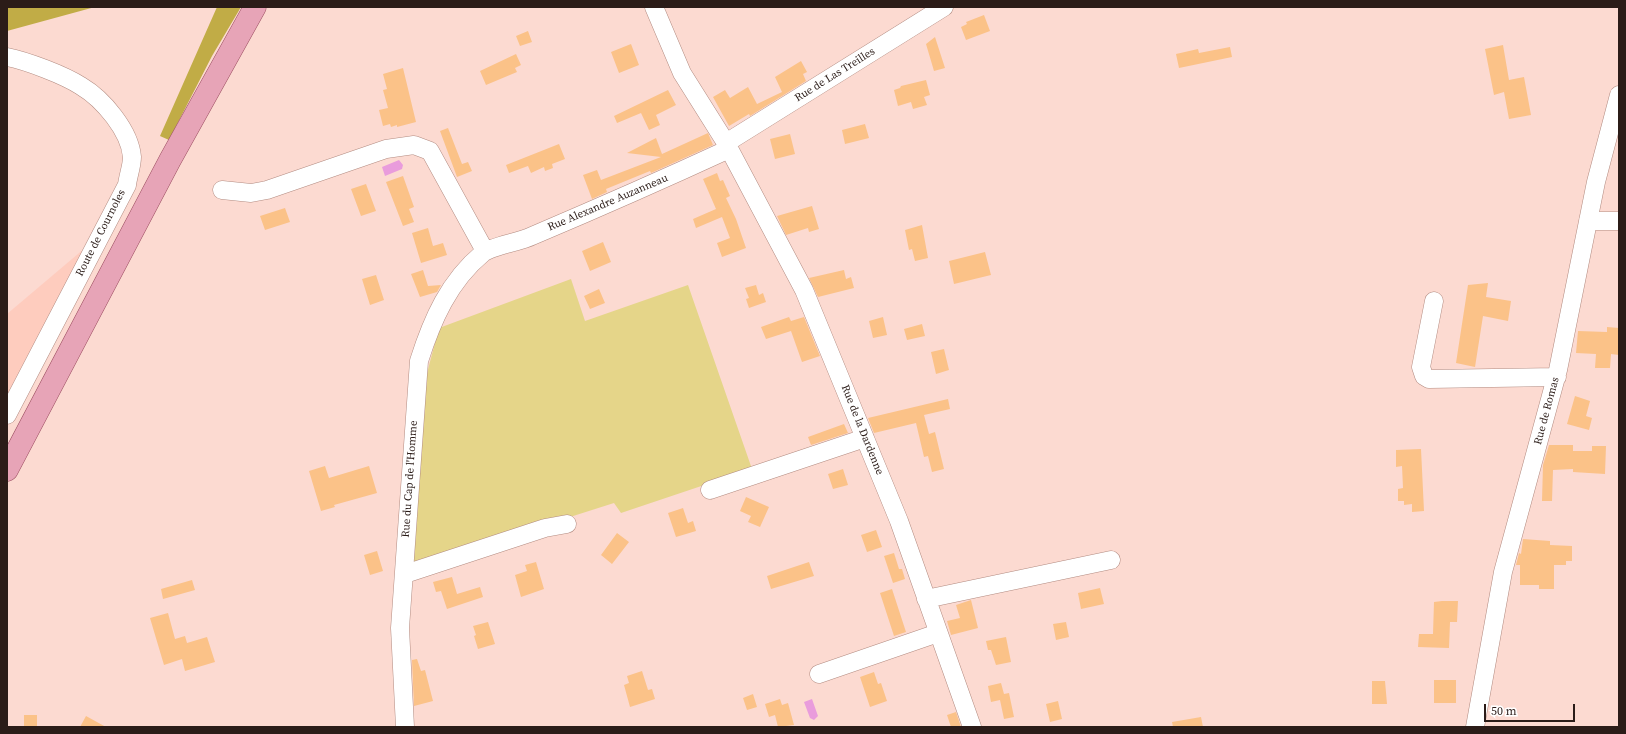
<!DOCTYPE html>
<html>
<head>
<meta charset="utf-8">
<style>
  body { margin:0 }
  #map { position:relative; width:1626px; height:734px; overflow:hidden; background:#fcdad1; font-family:"Source Serif 4",serif }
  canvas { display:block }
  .frame { position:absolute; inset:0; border:8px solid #2b1c18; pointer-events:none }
  .scale { position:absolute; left:1484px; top:704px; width:91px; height:18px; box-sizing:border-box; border:2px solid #2b1c18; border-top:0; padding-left:5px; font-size:12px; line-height:14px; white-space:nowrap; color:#2b1c18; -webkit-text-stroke:3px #fff; paint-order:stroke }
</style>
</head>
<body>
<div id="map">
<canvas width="1626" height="734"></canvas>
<div class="frame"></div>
<div class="scale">50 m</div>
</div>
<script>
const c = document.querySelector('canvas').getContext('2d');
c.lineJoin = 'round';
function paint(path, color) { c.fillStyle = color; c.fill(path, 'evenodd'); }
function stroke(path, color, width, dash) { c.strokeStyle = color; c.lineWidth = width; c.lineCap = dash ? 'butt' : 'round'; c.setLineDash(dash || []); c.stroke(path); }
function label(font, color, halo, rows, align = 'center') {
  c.font = font + ' "Source Serif 4",serif'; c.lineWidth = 3; c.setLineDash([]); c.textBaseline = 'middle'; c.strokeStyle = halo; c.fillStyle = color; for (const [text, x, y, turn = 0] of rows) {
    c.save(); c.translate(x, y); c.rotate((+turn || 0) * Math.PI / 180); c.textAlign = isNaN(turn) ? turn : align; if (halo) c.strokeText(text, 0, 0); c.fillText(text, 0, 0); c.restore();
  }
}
paint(new Path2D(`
  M85,248L7,397V314Z`), '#feccbe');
paint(new Path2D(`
  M571,279L585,321L688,285L752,469L621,513L614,503L413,567L427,373L439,328Z`), '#e5d589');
paint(new Path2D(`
  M7,7H95L7,31Z
  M217,7H241L212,56L169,140L160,136Z`), '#c1ac46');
paint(new Path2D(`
  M399,160L403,165L402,169L385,176L382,167Z
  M812,699L818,716L814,720L810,718L804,702Z`), '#e99cdc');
paint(new Path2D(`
  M984,15L990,31L966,40L961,27L967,24L966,22Z
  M528,31L532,42L520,46L516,36Z
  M935,37L945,68L934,71L926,44Z
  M631,44L639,65L619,73L611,52Z
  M1503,45L1509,80L1524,77L1531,115L1509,119L1504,92L1494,95L1485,49Z
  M1230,47L1232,57L1179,68L1176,54L1198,49L1199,53Z
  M516,54L521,65L515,68L517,72L486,85L480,71Z
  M801,61L807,72L803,74L806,81L750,116L749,114L729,126L713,97L725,90L730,98L748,87L757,104L782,92L775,77Z
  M403,68L416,122L397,127V125L391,127L390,124L383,126L379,110L388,108L383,90L387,89L383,74Z
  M926,80L930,95L924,97L927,105L913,109L911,102L898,106L894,90L900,88L901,86Z
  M668,90L676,105L656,115L660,125L649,130L641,113L617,123L614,116Z
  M865,124L869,138L845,144L842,130Z
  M448,128L462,164L468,162L472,171L457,177L440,131Z
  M708,133L713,145L651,173L650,171L606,189L607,192L592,199L583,175L597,170L601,180L661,157L627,153L656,138L662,154Z
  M790,134L795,154L775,159L770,139Z
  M559,144L565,159L552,164L553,168L545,171L544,167L531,173L528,166L509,173L506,165Z
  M717,173L720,181L723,180L730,196L726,198L736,219L746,248L722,257L717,243L730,238L722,217L696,228L693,219L716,209L703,179Z
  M403,176L414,207L409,209L414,222L403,226L386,182Z
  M366,184L376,211L361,216L351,189Z
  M812,206L819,229L809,232L808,228L786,235L777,216Z
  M285,208L290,222L265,230L260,216Z
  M922,225L928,258L915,261L912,249L909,250L905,230Z
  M428,228L433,246L443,243L447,255L421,263L412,233Z
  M603,242L611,262L590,271L582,251Z
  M985,252L991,275L954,284L949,261Z
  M423,270L428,286L441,285L437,292L420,297L411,274Z
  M844,270L846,279L851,277L854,288L818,297L809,278Z
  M376,275L384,300L370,305L362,279Z
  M1488,283L1486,297L1511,301L1508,321L1483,316L1475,367L1456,363L1468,285Z
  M756,285L759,295L763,293L766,302L749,308L746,299L749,298L745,288Z
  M599,289L605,303L590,309L584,296Z
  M789,317L791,321L804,317L820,356L802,362L791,331L766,339L761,327Z
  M883,317L887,335L873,338L869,321Z
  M922,324L925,336L907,340L904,329Z
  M1607,327L1619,328V355L1611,354L1610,368H1595L1596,354L1576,353L1578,331L1607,332Z
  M944,349L949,370L936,374L931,352Z
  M1575,396L1590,401L1586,416L1592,418L1589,430L1567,424Z
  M948,399L950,409L924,415L929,434L935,432L944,469L932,472L928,456L924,457L916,423L874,433L868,418Z
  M844,424L848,433L811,445L808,437Z
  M1549,445H1573V451H1592V446H1606L1605,474L1573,472V469L1553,470L1552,501H1542L1543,465Z
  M1421,449L1424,511L1412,512V504L1404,505V501H1398V489L1403,488L1402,466L1396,467V450Z
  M325,466L329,478L369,466L377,493L334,505L335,507L321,511L309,471Z
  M843,469L848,485L833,489L828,474Z
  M746,497L769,507L760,527L748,522L751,516L740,511Z
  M683,508L688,523L693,521L696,531L676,537L668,513Z
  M876,530L882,547L867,552L861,535Z
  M617,533L629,542L612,564L601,555Z
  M1523,539L1550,541V545L1572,546V561H1566V565H1554V589H1539V585H1520V565H1516L1519,553L1521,554Z
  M377,551L383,571L370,575L364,555Z
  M894,553L899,569H902L905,579L893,583L884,556Z
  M536,562L544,589L521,597L515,575L527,571L525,565Z
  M809,562L814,576L771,589L767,576Z
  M452,577L457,594L480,587L483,597L447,609L441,591L436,592L433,582Z
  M192,580L195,590L163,599L161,589Z
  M1100,588L1104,604L1081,609L1078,593Z
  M892,589L906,632L894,636L880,593Z
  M971,600L978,628L951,635L947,621L960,618L956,605Z
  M1442,601H1458L1457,622H1450L1449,648L1418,647L1419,634H1433L1434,602Z
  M168,613L175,639L185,636L187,643L207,637L215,662L185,671L182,659L164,665L150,618Z
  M488,622L495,644L478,649L474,636L476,635L473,626Z
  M1066,622L1069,637L1056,640L1053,624Z
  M1006,637L1011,662L996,665L991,650H988L986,641Z
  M417,659L421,671L425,670L433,701L414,706L412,660Z
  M642,671L648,690L652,689L655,699L630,707L624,685L629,683L627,676Z
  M874,672L878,684L881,683L887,701L870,707L860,677Z
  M1434,680H1456V703H1434Z
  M1372,681H1385L1387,704H1372Z
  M1001,683L1004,694L1009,693L1014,717L1004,719L1000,700L991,702L988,686Z
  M753,694L757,707L747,710L743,698Z
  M780,699L782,705L788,703L794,725L778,727L775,715L769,717L765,704Z
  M1058,701L1062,719L1050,722L1046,704Z
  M956,712L961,727H951L947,715Z
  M24,715H37V727H24Z
  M86,716L106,727H80Z
  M1201,717L1203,727H1173L1172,722Z`), '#fbc288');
const minor = new Path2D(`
  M654,7L682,73L726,143L804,290L899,521L972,727
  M7,57C27,61 64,75 81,86C103,99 130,131 132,157C132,166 128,176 127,185L7,415
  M726,143L944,7
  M222,190L251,193L267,190L386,149L414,145L430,151L485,251
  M1588,221H1619
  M1434,301L1421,367L1424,376L1429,379L1557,377
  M710,490L865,438
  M405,574L545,528L567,524
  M926,599L1111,560
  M819,674L938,633
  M405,727L400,628L419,361C432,320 449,281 483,253C492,246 520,242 532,236C598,208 664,179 729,149
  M1475,727L1503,572L1558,370L1596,182L1619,95`);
const major = new Path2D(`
  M7,470L170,160L255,7`);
stroke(minor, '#b28b81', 19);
stroke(major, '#9b4d60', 23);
stroke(minor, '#fff', 18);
stroke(major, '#e7a4b7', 22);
label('11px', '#2b1c18', '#fff', [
  ["Rue de Las Treilles",835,75,-32],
  ["Rue Alexandre Auzanneau",608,203,-23],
  ["Route de Cournoles",101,233,-63],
  ["Rue de Romas",1547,411,-75],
  ["Rue de la Dardenne",862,430,68],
  ["Rue du Cap de l'Homme",410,479,-86]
]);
</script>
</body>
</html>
